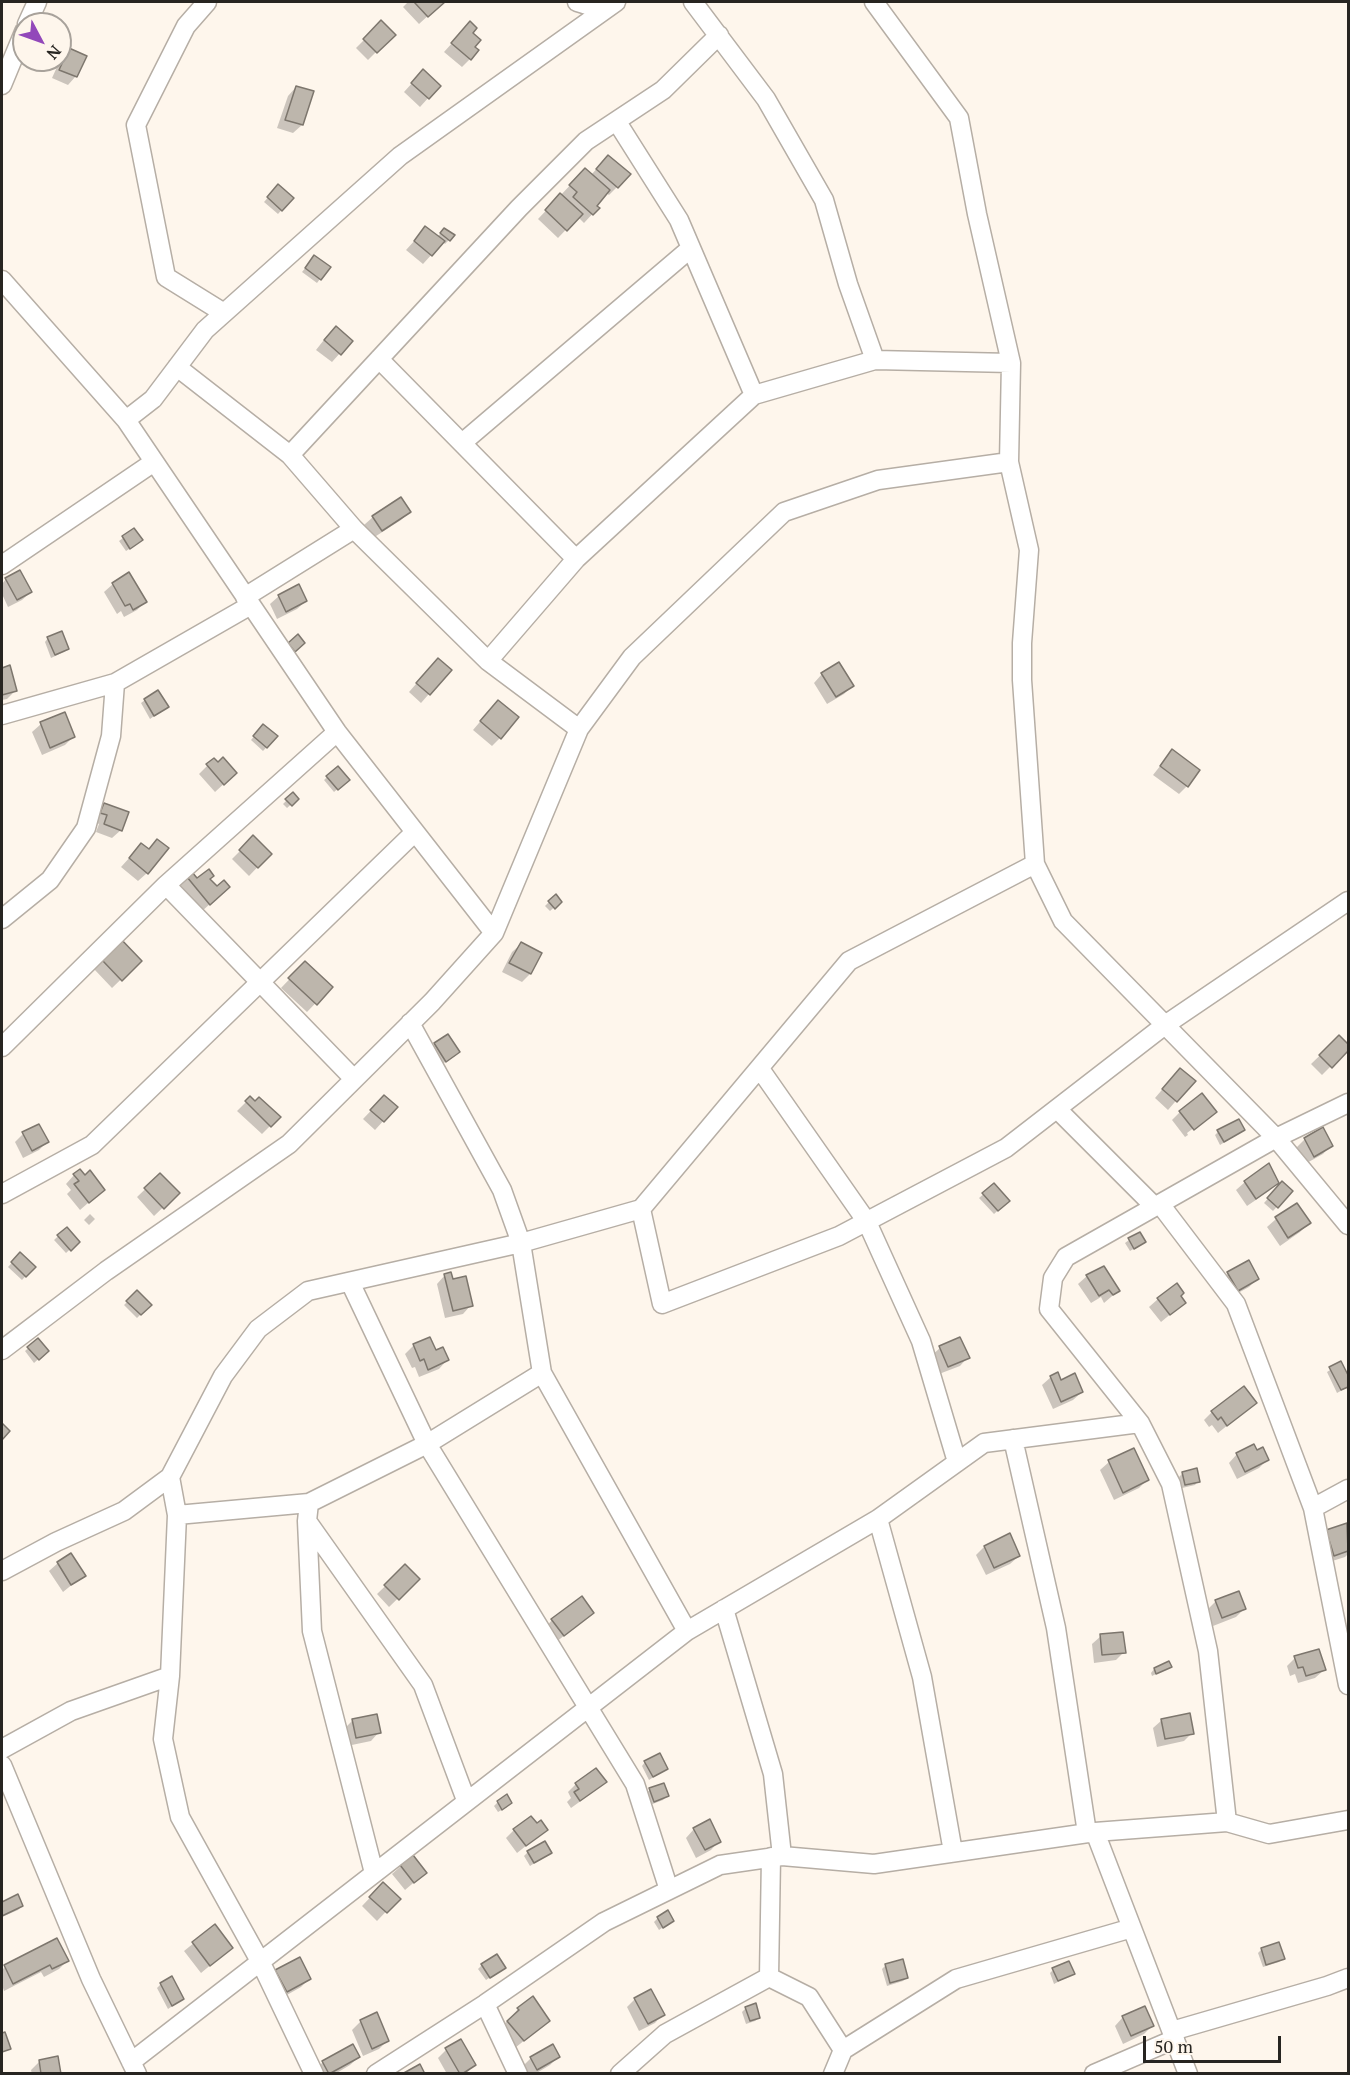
<!DOCTYPE html>
<html>
<head>
<meta charset="utf-8">
<style>
  body { margin:0 }
  #map { position:relative; width:1350px; height:2075px; overflow:hidden; background:#fef6ec; font-family:"PT Serif",serif }
  canvas { display:block }
  .frame { position:absolute; inset:0; border:3px solid #272521; pointer-events:none }
  .north { position:absolute; left:12px; top:12px; width:60px; height:60px; box-sizing:border-box; background:#fef6ec; border:2px solid #a8a29b; border-radius:50%; rotate:131deg; font-size:16px; font-weight:700; line-height:24px; text-align:center; color:#272521 }
  .north::after { content:''; display:block; margin:auto; width:21px; height:27px; background:#9248ba; clip-path:polygon(50% 0,100% 100%,50% 72%,0 100%) }
  .scale { position:absolute; left:1143px; top:2036px; width:138px; height:27px; box-sizing:border-box; border:3px solid #272521; border-top:0; padding-left:8px; font-size:18px; line-height:21px; white-space:nowrap; color:#272521; -webkit-text-stroke:4px #fef6ec; paint-order:stroke }
</style>
</head>
<body>
<div id="map">
<canvas width="1350" height="2075"></canvas>
<div class="frame"></div>
<div class="north">N</div>
<div class="scale">50 m</div>
</div>
<script>
const c = document.querySelector('canvas').getContext('2d');
c.lineJoin = 'round';
function paint(path, color) { c.fillStyle = color; c.fill(path, 'evenodd'); }
function stroke(path, color, width, dash) { c.strokeStyle = color; c.lineWidth = width; c.lineCap = dash ? 'butt' : 'round'; c.setLineDash(dash || []); c.stroke(path); }
paint(new Path2D(`
  M408,2H443L419,24L403,7Z
  M381,23L393,35L368,60L356,48Z
  M462,32L471,33L470,59L462,67L444,52Z
  M69,50L76,76L68,85L52,78L61,58Z
  M423,71L439,86L420,107L404,92Z
  M296,87L312,92L302,125L293,133L277,128L288,96Z
  M600,165L617,187L609,195L606,193L594,206L597,209L584,223L578,217L558,238L538,219L577,178L591,175Z
  M278,186L292,198L278,214L264,202Z
  M426,228L437,237L441,233L449,240L445,244L443,242L423,264L406,250Z
  M311,261L320,279L317,283L302,272Z
  M327,336L351,341L332,362L316,350Z
  M401,499L409,512L401,520L373,538L364,525L373,517Z
  M134,530L137,544L126,551L119,541Z
  M129,574L145,602L137,610L124,617L121,611L117,614L104,592L113,584Z
  M6,579L31,592L22,600L8,607L2,594V584Z
  M279,596L306,601L297,609L277,619L270,604Z
  M48,638L67,649L64,652L51,658L45,642Z
  M9,667L15,691L7,699L2,700V669Z
  M430,668L450,670L421,703L409,692Z
  M822,674L852,686L844,694L827,704L814,683Z
  M145,700L167,707L150,719L141,703Z
  M490,710L500,738L492,746L473,730Z
  M64,714L73,737L65,745L42,755L32,732L41,724Z
  M263,726L276,737L263,751L251,740Z
  M1172,751L1187,786L1179,794L1153,775Z
  M208,765L227,781L215,792L199,774Z
  M337,768L348,780L334,792L324,780Z
  M293,794L297,799L287,808L283,804Z
  M104,805L121,830L112,838L96,832L99,824L93,821L96,813Z
  M253,838L270,854L249,876L232,859Z
  M141,845L147,873L138,881L121,867Z
  M192,874L197,880L209,879L220,895L201,912L179,886Z
  M549,902H560L550,911L545,906Z
  M521,944L540,954L530,974L522,982L502,972L512,952Z
  M98,958L140,961L112,988L94,969L102,962Z
  M305,963L331,987L307,1012L281,988Z
  M1339,1037L1348,1046V1049L1322,1075L1311,1064Z
  M435,1044L455,1056L442,1064L431,1048Z
  M1172,1078L1193,1081L1168,1110L1155,1098Z
  M384,1097L396,1107L375,1130L363,1119Z
  M250,1098L279,1117L262,1134L237,1111Z
  M1180,1112H1215L1187,1133L1188,1135L1185,1137L1172,1120Z
  M1323,1129L1331,1145L1323,1154L1305,1164L1296,1148L1304,1140Z
  M1244,1130L1220,1145L1215,1135L1218,1132Z
  M23,1134L47,1142L39,1150L23,1158L15,1142Z
  M74,1175L103,1190L80,1210L67,1194L71,1190L66,1184Z
  M160,1175L178,1193L154,1216L137,1197Z
  M1245,1182L1277,1183L1269,1191L1247,1206L1236,1190Z
  M1282,1183L1291,1191L1273,1211L1264,1203Z
  M994,1185L1008,1201L994,1214L979,1198Z
  M1296,1205L1309,1223L1300,1232L1280,1246L1267,1227L1276,1219Z
  M90,1214L95,1219L89,1225L84,1220Z
  M66,1229L78,1242L66,1253L54,1240Z
  M1129,1240L1140,1245L1130,1251L1125,1243Z
  M20,1254L34,1267L22,1280L8,1267Z
  M1228,1274L1257,1279L1249,1287L1229,1298L1220,1282Z
  M445,1275L471,1305L463,1314L445,1318L437,1284Z
  M1087,1276L1118,1291L1104,1303L1101,1297L1091,1303L1078,1284Z
  M137,1292L150,1305L137,1318L124,1305Z
  M1179,1296L1184,1303L1161,1322L1149,1307L1158,1299Z
  M960,1339L968,1357L960,1366L939,1374L931,1356L940,1348Z
  M38,1340L47,1351L34,1363L25,1351Z
  M414,1345L435,1352L447,1360L439,1369L419,1377L415,1367L412,1368L405,1354Z
  M1341,1363L1348,1378V1387L1337,1393L1327,1372Z
  M1051,1377L1060,1382L1082,1392L1073,1400L1053,1409L1042,1385Z
  M1255,1403L1218,1433L1212,1425L1209,1427L1204,1420L1212,1412Z
  M1134,1450L1147,1480L1139,1488L1114,1500L1100,1470L1109,1462Z
  M1257,1452L1267,1460L1259,1468L1237,1479L1229,1463L1237,1454Z
  M1183,1473L1198,1481L1195,1485L1182,1488L1179,1477Z
  M1346,1525L1348,1532V1554L1345,1557L1326,1563L1318,1539Z
  M984,1547L1019,1556L1010,1564L986,1575L976,1555Z
  M58,1563L84,1575L63,1592L49,1571Z
  M405,1567L418,1579L389,1607L377,1594Z
  M1216,1601L1244,1609L1236,1617L1213,1626L1207,1610Z
  M592,1613L555,1643L544,1629L552,1620Z
  M1101,1636L1124,1652L1116,1660L1094,1663L1092,1644Z
  M1295,1658L1324,1670L1315,1678L1298,1683L1295,1674L1290,1676L1287,1666Z
  M1170,1667L1152,1676L1151,1673L1154,1669Z
  M353,1720L379,1732L371,1741L347,1746L344,1729Z
  M1162,1720L1192,1733L1184,1741L1157,1747L1153,1728Z
  M645,1762L666,1769L649,1780L642,1766Z
  M605,1782L596,1790L571,1808L567,1802L571,1798L568,1792L576,1784Z
  M650,1790L667,1796L663,1800L650,1805L646,1793Z
  M498,1802L507,1807L498,1812L494,1806Z
  M536,1825L546,1830L517,1853L506,1838L514,1830Z
  M694,1829L719,1841L711,1850L696,1858L686,1838Z
  M528,1852L550,1853L530,1866L524,1856Z
  M401,1866L425,1873L405,1890L392,1874Z
  M383,1884L398,1899L377,1921L362,1906Z
  M17,1896L22,1906L18,1910L2,1917V1903Z
  M658,1918L672,1921L659,1930L654,1922Z
  M215,1926L231,1948L201,1973L184,1951Z
  M57,1940L67,1961L59,1969L44,1977L41,1972L4,1991L2,1985V1970L5,1967Z
  M1262,1949L1283,1958L1279,1962L1263,1967L1258,1953Z
  M482,1965L504,1968L486,1980L478,1969Z
  M886,1965L907,1978L903,1981L887,1986L882,1969Z
  M1053,1970L1073,1974L1054,1984L1050,1973Z
  M276,1971L309,1979L301,1987L278,2000L268,1980Z
  M161,1984L183,1999L168,2009L157,1988Z
  M635,1999L663,2014L655,2023L639,2031L627,2007Z
  M746,2008L759,2018L755,2021L746,2024L742,2012Z
  M518,2009L548,2021L515,2048L499,2030Z
  M1123,2017L1152,2026L1144,2034L1123,2044L1115,2026Z
  M361,2021L387,2041L379,2049L363,2056L352,2030Z
  M353,2046L359,2057L350,2065L335,2074H316L314,2071L323,2062Z
  M446,2050L474,2065L466,2074H447L438,2058Z
  M558,2057L550,2065L535,2074H527L523,2066L531,2058Z
  M40,2061L60,2074H32L31,2070Z`), '#0003');
const building = new Path2D(`
  M414,2H445L428,17Z
  M381,20L396,35L377,53L363,39Z
  M470,21L477,28L473,33L481,40L475,47L479,50L471,60L451,43Z
  M69,48L87,56L77,77L59,70Z
  M423,69L441,86L429,99L411,83Z
  M296,86L314,91L303,125L285,120Z
  M608,155L631,174L618,188L596,169Z
  M585,168L610,190L597,206L600,208L593,215L573,197L577,192L569,185Z
  M278,184L294,198L282,211L267,197Z
  M560,193L583,214L567,231L545,210Z
  M425,226L445,241L432,256L414,241Z
  M444,228L455,235L450,241L440,233Z
  M314,255L331,267L321,280L305,268Z
  M336,326L353,341L341,355L324,340Z
  M401,497L411,512L382,531L372,516Z
  M134,528L143,540L130,549L122,536Z
  M20,570L32,592L17,600L5,578Z
  M129,572L147,602L133,610L130,604L125,606L112,583Z
  M299,584L307,601L286,612L278,595Z
  M62,631L69,649L55,655L47,637Z
  M298,634L305,643L295,652L288,643Z
  M438,658L452,670L430,695L416,683Z
  M839,662L854,686L836,697L821,673Z
  M10,665L17,691L2,695V668Z
  M158,690L169,707L154,716L144,699Z
  M498,700L519,717L501,739L480,721Z
  M65,712L75,737L50,748L40,722Z
  M263,724L278,736L267,748L253,736Z
  M1172,749L1200,770L1188,787L1160,766Z
  M223,757L237,773L224,785L206,764L214,758L218,762Z
  M338,766L350,780L338,790L326,776Z
  M293,792L299,799L292,806L285,799Z
  M104,803L129,812L122,831L104,824L107,815L100,813Z
  M253,835L272,854L258,868L239,850Z
  M157,839L169,848L148,874L129,858L141,843L149,849Z
  M209,869L214,876L210,879L217,886L224,880L230,887L210,905L187,877L192,872L197,878Z
  M556,894L562,902L555,909L548,901Z
  M118,936L142,961L122,981L102,960Z
  M521,942L542,953L531,974L509,963Z
  M305,961L333,987L317,1005L288,978Z
  M448,1034L460,1052L446,1062L434,1043Z
  M1339,1035L1348,1044V1051L1332,1068L1319,1055Z
  M1180,1068L1196,1081L1177,1102L1162,1089Z
  M1202,1093L1217,1112L1194,1130L1179,1111Z
  M384,1095L398,1107L384,1122L370,1110Z
  M250,1096L255,1101L259,1097L281,1117L271,1127L245,1101Z
  M1239,1119L1245,1130L1224,1142L1217,1130Z
  M39,1124L49,1142L32,1151L22,1132Z
  M1323,1127L1333,1146L1314,1157L1304,1138Z
  M1269,1163L1279,1183L1256,1199L1244,1181Z
  M80,1169L85,1175L90,1170L105,1190L89,1203L74,1184L79,1181L73,1174Z
  M160,1173L180,1193L164,1209L144,1188Z
  M1282,1181L1293,1191L1278,1208L1267,1198Z
  M994,1183L1010,1201L998,1211L982,1193Z
  M1297,1203L1311,1223L1288,1238L1275,1217Z
  M67,1227L80,1242L71,1251L57,1235Z
  M1140,1232L1146,1242L1134,1249L1128,1238Z
  M20,1252L36,1267L26,1277L11,1262Z
  M1249,1260L1259,1279L1238,1291L1227,1272Z
  M1104,1266L1120,1291L1113,1295L1109,1290L1099,1296L1086,1275Z
  M451,1272L453,1279L466,1276L473,1306L453,1311L444,1274Z
  M1177,1283L1184,1293L1181,1296L1186,1303L1170,1315L1157,1298Z
  M137,1290L152,1305L141,1315L126,1301Z
  M430,1337L436,1350L443,1347L449,1360L428,1370L424,1359L420,1361L413,1344Z
  M960,1337L970,1358L948,1367L939,1346Z
  M38,1338L49,1351L39,1360L27,1347Z
  M1341,1361L1348,1375V1387L1341,1390L1329,1367Z
  M1058,1372L1061,1380L1075,1373L1083,1392L1061,1402L1050,1376Z
  M1244,1386L1257,1403L1227,1426L1221,1417L1218,1420L1211,1411Z
  M2,1423L10,1431L2,1440Z
  M1254,1444L1257,1450L1263,1447L1269,1460L1245,1472L1236,1453Z
  M1134,1448L1149,1480L1123,1493L1108,1460Z
  M1197,1468L1200,1482L1185,1485L1182,1472Z
  M1347,1523L1348,1551L1334,1556L1326,1530Z
  M1010,1533L1020,1556L994,1568L984,1546Z
  M71,1553L86,1576L71,1585L57,1562Z
  M405,1564L420,1579L399,1600L384,1585Z
  M1239,1591L1246,1609L1222,1618L1215,1600Z
  M582,1596L594,1613L564,1636L551,1619Z
  M1123,1632L1126,1653L1102,1655L1100,1634Z
  M1319,1649L1326,1670L1306,1676L1303,1667L1298,1668L1294,1656Z
  M1169,1661L1172,1667L1156,1674L1154,1668Z
  M1190,1713L1194,1734L1165,1739L1161,1719Z
  M377,1714L381,1733L356,1738L352,1719Z
  M660,1753L668,1769L653,1777L644,1761Z
  M596,1768L607,1782L580,1801L574,1792L579,1789L575,1783Z
  M664,1783L669,1796L654,1802L649,1788Z
  M507,1794L512,1803L502,1810L497,1801Z
  M531,1816L537,1823L541,1820L548,1830L526,1846L513,1829Z
  M710,1819L721,1842L705,1850L693,1828Z
  M545,1841L552,1853L534,1863L527,1851Z
  M413,1855L427,1873L414,1883L400,1865Z
  M383,1882L401,1899L387,1913L369,1897Z
  M18,1894L23,1906L2,1916V1902Z
  M668,1910L674,1921L663,1928L657,1917Z
  M215,1924L233,1948L210,1966L192,1942Z
  M57,1938L69,1961L52,1969L50,1965L13,1984L4,1965Z
  M1279,1942L1285,1959L1266,1965L1261,1948Z
  M497,1954L506,1968L490,1978L481,1964Z
  M300,1957L311,1979L287,1992L275,1970Z
  M903,1959L908,1978L890,1983L885,1964Z
  M1069,1961L1075,1974L1058,1981L1052,1968Z
  M172,1976L184,1999L172,2006L160,1983Z
  M651,1989L665,2015L648,2024L634,1998Z
  M533,1996L550,2021L524,2041L507,2021L519,2010L517,2008Z
  M756,2003L760,2018L750,2021L745,2007Z
  M1145,2006L1154,2026L1131,2036L1122,2016Z
  M377,2012L389,2041L372,2049L360,2020Z
  M5,2032L11,2049L2,2052V2033Z
  M461,2039L476,2065L462,2074H460L445,2048Z
  M353,2044L360,2057L329,2074L322,2061Z
  M553,2044L560,2057L537,2070L530,2057Z
  M58,2056L61,2074H41L39,2060Z
  M420,2064L425,2074H402Z`);
paint(building, '#bdb6ac');
stroke(building, '#7d766d', 1.5);
const minor = new Path2D(`
  M207,2L186,26L136,125L166,277L224,313
  M577,2L603,10
  M693,2L766,99L824,200L848,284L875,360
  M874,2L959,118L977,214L1011,363L1009,462L1029,550L1022,643V680L1035,864L1063,921L1276,1138L1348,1225
  M27,24L37,2
  M2,85L24,32
  M617,122L679,220L754,395
  M2,280L126,420L337,732L494,933
  M379,359L576,559
  M177,367L290,455L354,529L488,661L579,729
  M126,420L153,399L205,330L400,156L616,2
  M462,443L691,248
  M290,455L519,208L586,141L663,90L719,35
  M2,565L154,462
  M245,597L354,529
  M488,661L576,559L754,395L875,360L1011,363
  M2,715L115,683L251,605
  M166,885L354,1079
  M2,919L50,880L86,828L111,736L115,683
  M410,1023L502,1190L521,1243L542,1373L687,1631
  M2,1047L166,885L337,732
  M760,1069L867,1222L921,1341L957,1462
  M1057,1109L1155,1207
  M2,1194L92,1145L415,832
  M1160,1204L1236,1304L1313,1508L1348,1685
  M641,1209L662,1304L839,1236L1006,1148L1165,1025L1348,901
  M350,1282L427,1444L635,1784L669,1890
  M2,1350L106,1271L289,1144L432,1002L494,933L579,729L632,657L784,512L878,480L1009,462
  M1013,1439L1056,1628L1087,1833
  M170,1477L177,1515L170,1676L163,1739L180,1817L261,1963L314,2074
  M309,1503L307,1521L312,1631L374,1873
  M1313,1508L1348,1489
  M177,1515L309,1503L427,1444L542,1373
  M878,1519L922,1677L953,1852
  M307,1521L423,1685L466,1800
  M2,1571L56,1542L124,1511L170,1477L223,1376L258,1329L308,1291L521,1243L641,1209L849,961L1035,864
  M724,1609L773,1774L782,1856
  M2,1749L71,1711L170,1676
  M2,1765L91,1979L137,2074
  M1227,1822L1208,1651L1171,1484L1140,1423L1049,1309L1053,1278L1066,1257L1276,1138L1348,1103
  M1095,1832L1188,2074
  M769,1977L809,1997L843,2050
  M485,2004L518,2074
  M1172,2031L1327,1986L1348,1978
  M131,2062L687,1631L878,1519L984,1443L1140,1423
  M376,2074L485,2004L604,1922L720,1865L782,1856L874,1864L1095,1832L1227,1822L1269,1834L1348,1820
  M620,2074L665,2034L769,1977L771,1857
  M833,2074L843,2050L956,1979L1132,1928
  M1094,2074L1175,2039`);
stroke(minor, '#b6aea5', 21);
stroke(minor, '#fff', 18);
</script>
</body>
</html>
